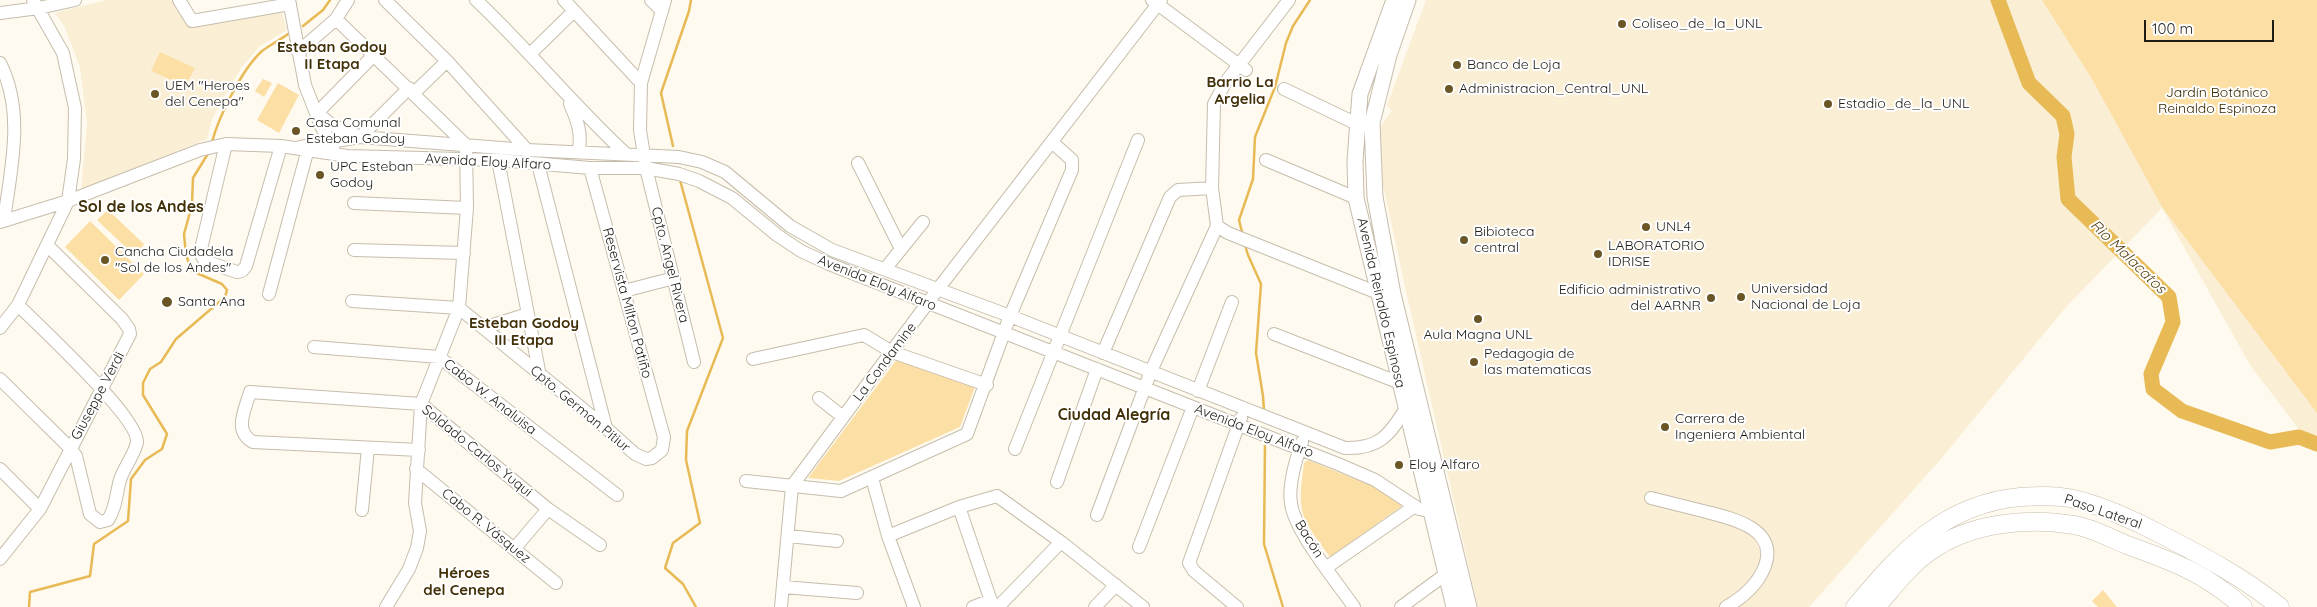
<!DOCTYPE html>
<html>
<head>
<meta charset="utf-8">
<style>
  body { margin:0 }
  #map { position:relative; width:2317px; height:607px; overflow:hidden; background:#fffaef; font-family:Quicksand,sans-serif }
  canvas { display:block }
  .scale { position:absolute; left:2144px; top:20px; width:130px; height:22px; box-sizing:border-box; border:2px solid #1f1c16; border-top:0; padding-left:6px; font-size:15px; line-height:18px; white-space:nowrap; color:#1f1c16; -webkit-text-stroke:4px #fff; paint-order:stroke }
</style>
</head>
<body>
<div id="map">
<canvas width="2317" height="607"></canvas>
<div class="scale">100 m</div>
</div>
<script>
const c = document.querySelector('canvas').getContext('2d');
c.lineJoin = 'round';
function paint(path, color) { c.fillStyle = color; c.fill(path, 'evenodd'); }
function stroke(path, color, width, dash) { c.strokeStyle = color; c.lineWidth = width; c.lineCap = dash ? 'butt' : 'round'; c.setLineDash(dash || []); c.stroke(path); }
function label(font, color, halo, rows, align = 'center') {
  c.font = font + ' Quicksand,sans-serif'; c.lineWidth = 4; c.setLineDash([]); c.textBaseline = 'middle'; c.strokeStyle = halo; c.fillStyle = color; for (const [text, x, y, turn = 0] of rows) {
    c.save(); c.translate(x, y); c.rotate((+turn || 0) * Math.PI / 180); c.textAlign = isNaN(turn) ? turn : align; if (halo) c.strokeText(text, 0, 0); c.fillText(text, 0, 0); c.restore();
  }
}
paint(new Path2D(`
  M106,0H175L188,21L281,10L287,30L259,47L241,68L212,119L207,139L81,190L87,124L80,67L65,28L55,13Z
  M1426,0H2317V450L2307,440L2250,365L2162,208L2066,307L1940,460L1809,607H1478L1405,287L1379,166V128L1392,111L1387,105Z`), '#faeed5');
paint(new Path2D(`
  M2042,0H2317V413L2162,207L2092,79Z
  M160,52L195,68L185,86L151,71Z
  M263,79L272,83L264,97L255,91Z
  M278,83L299,95L279,133L257,120Z
  M108,210L144,244L135,256L97,220Z
  M90,221L144,274L119,300L65,247Z
  M898,358L975,387L960,427L839,481L808,478Z
  M1308,460L1377,488L1402,506L1330,557C1300,515 1297,515 1304,463Z
  M2103,590L2117,607H2098L2092,601Z`), '#fcdfa5');
stroke(new Path2D(`
  M303,26L323,10L330,0
  M212,142C219,116 242,69 262,51C270,45 280,40 288,34
  M673,146L661,93L689,11L691,0
  M680,180L723,338L687,431L686,460L700,523L673,543L665,568L683,584L696,607
  M1242,232L1239,220L1253,179L1255,137L1275,87L1286,43L1293,26L1310,0
  M1245,245L1248,255L1261,284L1256,353L1263,396L1264,411
  M1265,442L1264,544L1283,607
  M29,607L30,592L90,576L94,544L128,521L131,479L145,460L162,449L167,434L143,395V383L150,369L161,362L176,339L225,297L227,290L222,284L192,271L186,255L184,234L192,205L193,178L209,152`), '#e7ba55', 2.5);
stroke(new Path2D(`
  M1998,0L2029,83L2063,116L2067,134L2064,157L2068,199L2169,297L2173,322L2151,374L2153,389L2182,411L2270,442L2299,437L2317,444`), '#e7ba55', 15);
const minor = new Path2D(`
  M179,0L192,21L290,4
  M289,0L305,85L321,126L333,147
  M385,0L447,61L527,150
  M476,0C528,49 573,105 625,153
  M564,0L641,83
  M651,0L662,11
  M665,0L641,83L640,130L646,168L694,362
  M1152,0L1246,70
  M0,13L39,8L75,0
  M336,19L466,145L467,208L459,308L421,404L415,503L420,531L417,548L409,569L386,607
  M298,52L336,19L348,0
  M530,54L574,11
  M0,63C25,112 11,168 4,220
  M1284,89L1357,124
  M414,93L447,61
  M570,104C577,120 583,135 578,152
  M317,113L332,125L360,137L409,88
  M317,113L374,55
  M226,144L200,253L205,261L237,272L242,271L246,266L281,146
  M300,147L360,137L527,150L679,157L702,162L725,172L790,226L832,250L1010,316L1345,448C1379,449 1389,436 1406,408
  M498,160L540,376
  M1266,160L1356,198
  M858,163L901,249
  M538,164L606,428
  M354,203L467,208
  M0,222L68,201L200,150L226,144L281,146L347,156L498,160L590,168H646L679,174L699,181L732,198L777,235L801,251L829,264L1338,464L1375,480L1419,509L1438,513
  M1217,226L1228,233L1378,293H1386
  M354,250L464,253
  M885,269L923,222
  M624,291L674,278
  M269,294L309,145
  M352,301L459,308L606,428L635,454L646,459L652,458L662,450L664,437L590,168
  M0,328L18,305L68,201L74,159L75,108L63,53L33,0
  M483,328L528,314
  M1274,334L1400,383
  M314,347L439,357L617,495
  M1103,353L1170,197L1178,190L1212,188L1214,104L1225,83L1289,0
  M753,359L864,335L892,352L987,385
  M0,379L70,448L76,456L90,514L100,522L108,520C116,508 116,494 120,480C123,469 136,452 137,442C139,418 39,326 18,305
  M1198,391L1232,302
  M819,398L843,417
  M1302,442C1296,459 1288,485 1291,503C1294,531 1337,582 1354,607
  M1015,449L1138,140
  M419,450L253,442C233,431 245,410 250,392L421,404L548,509L600,545
  M0,469L40,509
  M416,469L556,583
  M872,478L888,536L914,607
  M746,481L841,491L967,434L1010,316L1072,170V160L1053,143
  M1057,482L1097,369
  M1651,498C1667,502 1683,506 1699,510C1726,517 1779,526 1765,566C1758,584 1742,598 1726,607
  M959,507L993,607
  M362,510L368,448
  M1097,515L1151,371L1217,226L1212,188
  M788,536L837,541
  M888,536L959,507L997,496L1061,542L1143,607
  M1139,547L1193,407
  M514,549L548,509
  M0,559L40,509L130,334L129,329L122,319L48,246
  M1327,567L1415,506
  M783,587L857,593
  M781,607L792,486L938,289L1161,0
  M973,607L991,600
  M998,607L1061,542
  M1095,607L1116,585
  M1237,607L1194,571L1189,563L1241,418
  M1401,607L1446,574`);
const major = new Path2D(`
  M1394,0L1360,94L1355,161L1356,198L1454,607
  M1408,0L1389,55L1372,123L1375,197L1393,294L1469,607`);
const highway = new Path2D(`
  M1855,607C1901,552 1944,504 2020,497C2036,496 2052,495 2069,498C2097,503 2138,522 2164,536C2205,557 2244,578 2280,607
  M1876,607C1893,588 1908,567 1929,552C1970,523 2025,517 2074,525C2092,528 2110,538 2127,545C2174,562 2205,573 2243,607`);
stroke(minor, '#c6bdac', 14);
stroke(major, '#c6bdac', 17);
stroke(highway, '#c6bdac', 19);
stroke(minor, '#fff', 12);
stroke(major, '#fff', 15);
stroke(highway, '#fff', 18);
for (const [x, y, r, color] of [
  [1622,24,5,"#6a5524"],
  [1457,65,5,"#6a5524"],
  [1449,89,5,"#6a5524"],
  [155,94,5,"#6a5524"],
  [1828,104,5,"#6a5524"],
  [296,131,5,"#6a5524"],
  [320,175,5,"#6a5524"],
  [1646,227,5,"#6a5524"],
  [1464,240,5,"#6a5524"],
  [1598,254,5,"#6a5524"],
  [105,260,5,"#6a5524"],
  [1741,297,5,"#6a5524"],
  [1711,298,5,"#6a5524"],
  [167,302,6,"#6a5524"],
  [1478,319,5,"#6a5524"],
  [1474,362,5,"#6a5524"],
  [1665,427,5,"#6a5524"],
  [1399,465,5,"#6a5524"]
]) { const dot = new Path2D(); dot.arc(x, y, r, 0, 2 * Math.PI); c.fillStyle = color; c.fill(dot); stroke(dot, '#fff', 2); }
label('14px', '#1f1c16', '#fff', [
  ["Coliseo_de_la_UNL",1632,24],
  ["Banco de Loja",1467,65],
  ["UEM \"Heroes",165,86],
  ["del Cenepa\"",165,102],
  ["Administracion_Central_UNL",1459,89],
  ["Estadio_de_la_UNL",1838,104],
  ["Casa Comunal",306,123],
  ["Esteban Godoy",306,139],
  ["UPC Esteban",330,167],
  ["Godoy",330,183],
  ["UNL4",1656,227],
  ["Bibioteca",1474,232],
  ["central",1474,248],
  ["LABORATORIO",1608,246],
  ["IDRISE",1608,262],
  ["Cancha Ciudadela",115,252],
  ["\"Sol de los Andes\"",115,268],
  ["Universidad",1751,289],
  ["Nacional de Loja",1751,305],
  ["Edificio administrativo",1701,290,"right"],
  ["del AARNR",1701,306,"right"],
  ["Santa Ana",178,302],
  ["Aula Magna UNL",1478,335,"center"],
  ["Pedagogia de",1484,354],
  ["las matematicas",1484,370],
  ["Carrera de",1675,419],
  ["Ingeniera Ambiental",1675,435],
  ["Eloy Alfaro",1409,465]
], 'left');
label('14px', '#3b2900', '#fff', [
  ["Jardín Botánico",2217,93],
  ["Reinaldo Espinoza",2217,109]
]);
label('14px', '#1f1c16', '#fff', [
  ["Avenida Eloy Alfaro",488,162,3],
  ["Cpto. Angel Rivera",670,265,76],
  ["Avenida Eloy Alfaro",877,283,22],
  ["Reservista Milton Patiño",627,303,75],
  ["Avenida Reinaldo Espinosa",1381,303,77],
  ["La Condamine",885,362,-53],
  ["Giuseppe Verdi",98,396,-62],
  ["Cabo W. Analuisa",490,397,38],
  ["Cpto. German Pitiur",580,409,40],
  ["Avenida Eloy Alfaro",1254,431,21],
  ["Soldado Carlos Yuqui",477,451,39],
  ["Paso Lateral",2103,512,19],
  ["Cabo R. Vásquez",486,526,39],
  ["Bacón",1309,539,58]
]);
label('bold 15px', '#423108', '#fff', [
  ["Esteban Godoy",332,47],
  ["II Etapa",332,64],
  ["Barrio La",1240,82],
  ["Argelia",1240,99],
  ["Esteban Godoy",524,323],
  ["III Etapa",524,340],
  ["Héroes",464,573],
  ["del Cenepa",464,590]
]);
label('italic 15px', '#564319', '#fff', [
  ["Rio Malacatos",2128,257,44]
]);
label('bold 16px', '#423108', '#fff', [
  ["Sol de los Andes",141,207],
  ["Ciudad Alegría",1114,415]
]);
</script>
</body>
</html>
